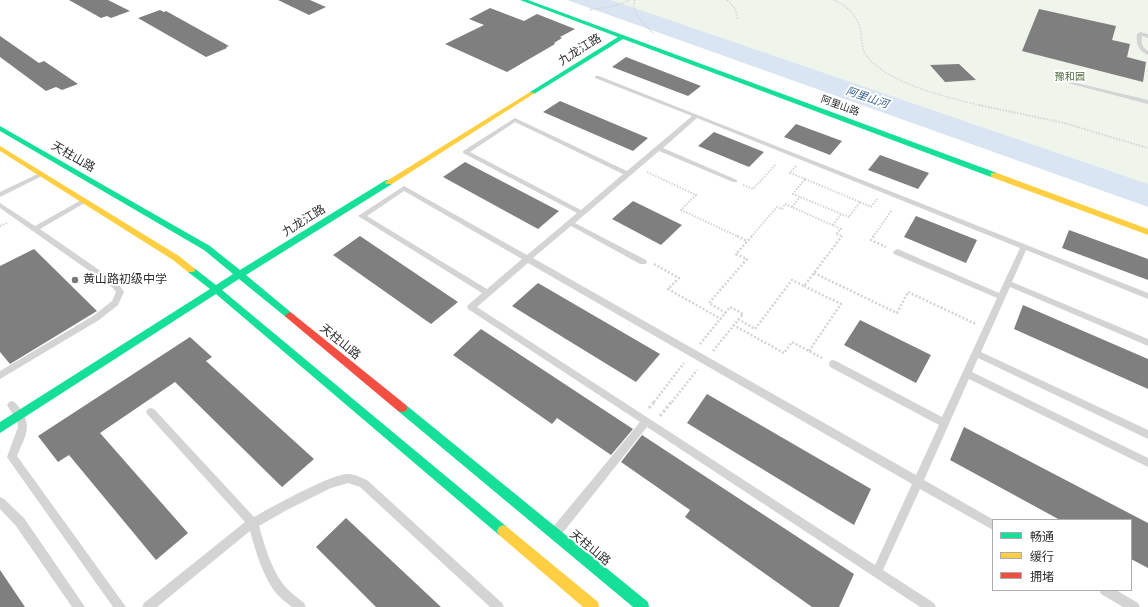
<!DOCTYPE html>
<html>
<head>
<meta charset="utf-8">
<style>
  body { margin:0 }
  #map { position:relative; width:1148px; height:607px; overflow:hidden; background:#fff; font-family:"Fira Sans Condensed","Noto Sans SC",sans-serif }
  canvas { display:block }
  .legend { position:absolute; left:992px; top:519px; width:140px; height:72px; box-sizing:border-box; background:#fff; border:1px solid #acacac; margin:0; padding:5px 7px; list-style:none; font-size:12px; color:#2f2f2f }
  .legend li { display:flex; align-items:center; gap:8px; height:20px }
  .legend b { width:20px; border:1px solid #acacac }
</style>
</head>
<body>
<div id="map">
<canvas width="1148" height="607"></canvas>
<ul class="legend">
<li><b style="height:5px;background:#16e098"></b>畅通</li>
<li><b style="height:5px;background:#ffcf43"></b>缓行</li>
<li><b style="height:5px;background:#f24e42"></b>拥堵</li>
</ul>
</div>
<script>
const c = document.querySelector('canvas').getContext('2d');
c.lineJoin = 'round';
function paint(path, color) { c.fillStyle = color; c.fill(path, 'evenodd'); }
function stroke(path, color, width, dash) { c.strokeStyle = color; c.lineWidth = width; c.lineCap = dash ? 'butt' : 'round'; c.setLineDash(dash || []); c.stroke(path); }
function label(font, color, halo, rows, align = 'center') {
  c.font = font + ' "Fira Sans Condensed","Noto Sans SC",sans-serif'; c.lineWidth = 4; c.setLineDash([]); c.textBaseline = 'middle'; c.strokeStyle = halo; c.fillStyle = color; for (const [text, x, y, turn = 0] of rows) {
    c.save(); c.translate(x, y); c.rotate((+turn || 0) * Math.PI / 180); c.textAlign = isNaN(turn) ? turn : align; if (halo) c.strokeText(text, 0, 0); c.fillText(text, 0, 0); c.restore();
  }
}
paint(new Path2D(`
  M607,0H1148V185Z`), '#f0f5ec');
paint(new Path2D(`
  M567,0H611L1148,184V207Z`), '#d9e5f2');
paint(new Path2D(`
  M69,0H108L130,11L111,18L107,16L101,18Z
  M278,0H310L326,7L309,15Z
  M490,8L524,21L537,14L575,29L560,37L562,38L554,43L555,44L507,72L445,44L484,25L469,19Z
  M1039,9L1116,26L1112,40L1130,44L1127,57L1146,62L1143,82L1022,51Z
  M160,10L164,12L166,11L229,46L226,47L227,48L206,57L138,18Z
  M0,36L39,63L44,61L78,84L62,90L56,87L46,91L0,57Z
  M626,57L701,86L688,96L612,67Z
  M959,64L976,80L945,82L930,65Z
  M560,101L648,138L633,151L543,112Z
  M796,124L842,141L830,155L784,137Z
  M714,132L764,152L749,167L698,146Z
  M880,155L929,173L918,189L868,170Z
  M465,162L559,211L538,229L443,177Z
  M633,201L682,225L661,245L612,219Z
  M916,216L977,240L966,263L904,237Z
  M1069,230L1148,259V280L1062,248Z
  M360,236L458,302L431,324L333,255Z
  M34,249L97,311L10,364L0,352V266Z
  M538,283L660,354L636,382L512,306Z
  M1023,305L1148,359V389L1014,329Z
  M860,320L931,355L916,383L844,345Z
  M481,329L633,429L611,455L557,418L552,424L453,355Z
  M190,337L212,357L206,361L314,459L282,487L175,382L100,433L188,533L156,560L69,455L58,462L38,436Z
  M707,394L871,489L854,525L687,423Z
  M964,427L1148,523V568L1131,559V520H1060L950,460Z
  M642,435L854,574L839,607H812L685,517L690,510L621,462Z
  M346,518L441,607H376L316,547Z
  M0,570L25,607H0Z`), '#7f7f7f');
stroke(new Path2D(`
  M635,0C629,12 645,25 653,33
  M727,0L735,8L738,20
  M834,0C849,7 859,17 861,34C862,42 862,49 866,55C886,84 951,98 983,106
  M590,10L614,6L630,0`), '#d4d4d4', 1.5, [1.5, 1.5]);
stroke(new Path2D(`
  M979,105L1064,123L1148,148
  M796,166L790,173L805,179
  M647,172L696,195L681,210L739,237
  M805,179L860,202L849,217L793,194Z
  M743,185L753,189L776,164
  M860,202L871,207L877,199
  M792,207L800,197
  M833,225L841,214
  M0,226L7,223
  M751,237L777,207L782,209L785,204L841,229L836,234L842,236L841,237
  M873,237L891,211`), '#d4d4d4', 2, [1.5, 1.5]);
stroke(new Path2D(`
  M737,236L747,241
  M874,236L871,240L886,247
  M654,264L679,278L668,289L721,319
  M814,273L897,313L908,292L976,324
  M804,286L841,304L809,351
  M726,313L709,303L747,259L736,254L752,236
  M738,319L755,329L792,280L804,286L842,236
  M733,325L784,353L792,342L822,358
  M700,344L730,307L743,314L713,351
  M654,402L684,363
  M672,402L697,370`), '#d4d4d4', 2.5, [2, 2]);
stroke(new Path2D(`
  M649,408L655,401
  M660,416L672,401`), '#d4d4d4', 3, [2.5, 2.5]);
paint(new Path2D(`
  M1140,32L1148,34V38L1142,36C1141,43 1142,47 1148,51V55C1138,51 1136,44 1137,34Z
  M595,76H599L1148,293V299L1026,250L1012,282L1148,339V346L1010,287L981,352L1148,430V439L978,358L972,372L1148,458V467L969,379L924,480L994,520H993V530L920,489L883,570L934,603L936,607H920L647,427L561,535L557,536L553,535L552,531L553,527L640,422L468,309L467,307L468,305L482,293L358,216L404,186L527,255L577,213L463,153V151L515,118L627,171L692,116L595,78ZM697,118L1020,248L999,293L900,250L897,249L893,252L894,254L997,298L942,417L836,361L833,360L830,361L829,364L830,367L939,425L916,475L533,258L571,226L640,264H646L647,262L646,260L575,223L659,151L733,182H737V180L663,148ZM515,122L623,174L581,210L470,152ZM404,191L522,259L487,289L367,216ZM528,263L912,484L875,565L477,307Z
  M1060,79L1148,100V104L1060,81Z
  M42,172L45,174L44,175L0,197V192Z
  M83,199H87L88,201L40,229L118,283L124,292L118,305L99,320L0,379V371L93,316L112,301L116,292L112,287L0,208V203L35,226Z
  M12,401C17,403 18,406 21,410C33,428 24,438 17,456L126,607H113L9,460L7,457L18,427L17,421L7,405L9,402Z
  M151,408L154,409L254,517C270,508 334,472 349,474C355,474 361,478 367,480L502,603L504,607H490L360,487L348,483L331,488L285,511L259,526C265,546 270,566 283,584C288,591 297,597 304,603L306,607H292C286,602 280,598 275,592C262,574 256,552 250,531L157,607H142L144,603L245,522L148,415L146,412L148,409Z
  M0,497L4,499L24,518L85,607H72L16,526L0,509Z
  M1099,590H1116L1138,603L1140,607H1123L1101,594Z`), '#d4d4d4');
paint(new Path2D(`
  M520,0H528L997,173L998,175L997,177H991L623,39L534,94H530V92L618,37Z
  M0,126L210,246L240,270L386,180H392V184L246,275L293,314L295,316L293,318H287L239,279L222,290L507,527L509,531L507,535L503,537L499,535L216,294L0,433V422L210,289L188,272L187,270L188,268H194L216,285L233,274L204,250L0,131Z
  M402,404L406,405L648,602L649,607H633L398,411L397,408L398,405Z`), '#16e098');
paint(new Path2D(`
  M530,92L535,93L392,184H386L385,182Z
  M0,146L179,256L194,268L195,270L194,272H188L173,260L0,151Z
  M991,173H997L1148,229V235L991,177Z
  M503,525L507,527L598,602L599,607H583L499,535L497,531L499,527Z`), '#ffcf43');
paint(new Path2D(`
  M290,312L293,314L406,405L407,408L406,411L402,412L398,411L287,318L285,316L287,314Z`), '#f24e42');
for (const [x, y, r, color] of [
  [75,280,4,"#787878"]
]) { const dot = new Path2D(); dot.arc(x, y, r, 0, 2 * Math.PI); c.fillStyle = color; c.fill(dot); stroke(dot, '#fff', 1.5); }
label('10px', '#4c6b3c', '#fff', [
  ["豫和园",1070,77]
]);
label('10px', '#2f2f2f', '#fff', [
  ["阿里山路",840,106,20]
]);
label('italic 11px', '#3c6792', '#fff', [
  ["阿里山河",867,98,19]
]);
label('12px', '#2f2f2f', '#fff', [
  ["九龙江路",580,50,-32],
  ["天柱山路",73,157,30],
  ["九龙江路",304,221,-32],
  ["天柱山路",340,342,39],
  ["天柱山路",590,548,39]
]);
label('12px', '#2f2f2f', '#fff', [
  ["黄山路初级中学",83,280]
], 'left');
</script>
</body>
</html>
